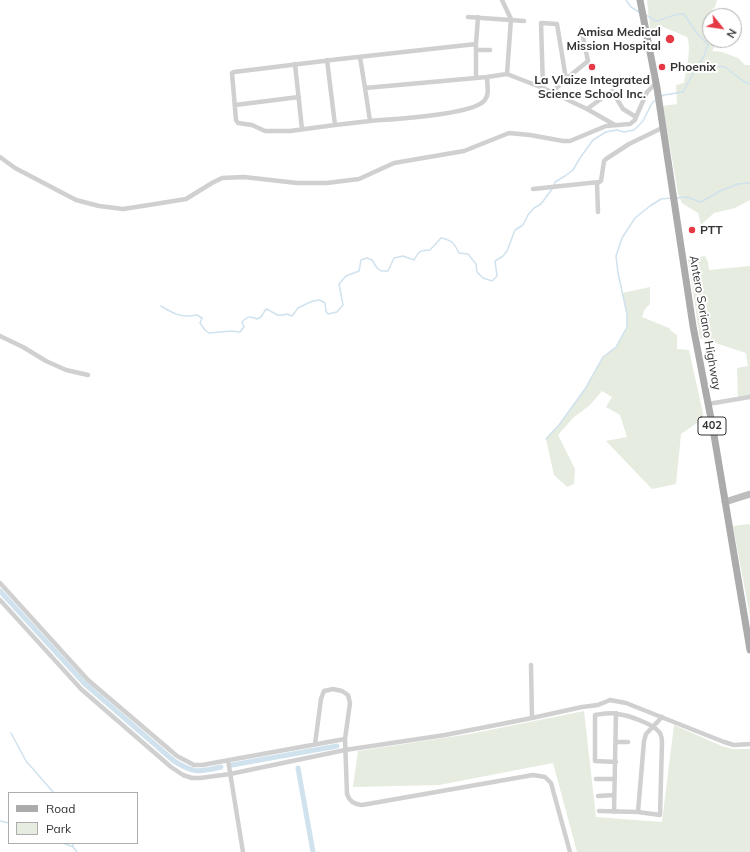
<!DOCTYPE html>
<html>
<head>
<meta charset="utf-8">
<style>
  body { margin:0 }
  #map { position:relative; width:750px; height:852px; overflow:hidden; background:#fff; font-family:Mulish,sans-serif }
  canvas { display:block }
  .legend { position:absolute; left:8px; top:792px; width:130px; height:52px; box-sizing:border-box; background:#fff; border:1px solid #adadad; margin:0; padding:5px 7px; list-style:none; font-size:12px; color:#333 }
  .legend li { display:flex; align-items:center; gap:8px; height:20px }
  .legend b { width:20px; border:1px solid #adadad }
  .north { position:absolute; left:702px; top:8px; width:40px; height:40px; box-sizing:border-box; background:#fff; border:1px solid #adadad; border-radius:50%; rotate:120deg; font-size:11px; font-weight:700; line-height:16px; text-align:center; color:#333 }
  .north::after { content:''; display:block; margin:auto; width:14px; height:18px; background:#e63946; clip-path:polygon(50% 0,100% 100%,50% 72%,0 100%) }
</style>
</head>
<body>
<div id="map">
<canvas width="750" height="852"></canvas>
<ul class="legend">
<li><b style="height:5px;background:#ababab"></b>Road</li>
<li><b style="height:11px;background:#e6ecdf"></b>Park</li>
</ul>
<div class="north">N</div>
</div>
<script>
const c = document.querySelector('canvas').getContext('2d');
c.lineJoin = 'round';
function paint(path, color) { c.fillStyle = color; c.fill(path, 'evenodd'); }
function stroke(path, color, width, dash) { c.strokeStyle = color; c.lineWidth = width; c.lineCap = dash ? 'butt' : 'round'; c.setLineDash(dash || []); c.stroke(path); }
function label(font, color, halo, rows, align = 'center') {
  c.font = font + ' Mulish,sans-serif'; c.lineWidth = 4; c.setLineDash([]); c.textBaseline = 'middle'; c.strokeStyle = halo; c.fillStyle = color; for (const [text, x, y, turn = 0] of rows) {
    c.save(); c.translate(x, y); c.rotate((+turn || 0) * Math.PI / 180); c.textAlign = isNaN(turn) ? turn : align; if (halo) c.strokeText(text, 0, 0); c.fillText(text, 0, 0); c.restore();
  }
}
paint(new Path2D(`
  M647,0H717L715,7L707,15L703,23L710,34V40H714L715,46L712,51L722,52L738,58L745,65H750V200L735,208L714,213L701,225L698,213L682,203L678,193L663,106L677,104L676,85L684,83C686,72 692,47 687,37L663,27L650,29Z
  M705,256L708,262L709,270L750,266V397L738,399L737,368L748,366L746,353L700,338L688,259Z
  M650,287V304L645,309L642,317L669,328L671,331L677,335V349L689,350L704,418L681,434L676,484L652,489L606,441L627,437L620,415L606,407L612,397L602,391L590,405L573,418L558,435L575,469L574,484L567,487L554,475L546,439L559,425L585,389L603,357L616,347L627,327V314L622,293Z
  M749,524L750,526V616L733,526Z
  M584,711L596,817L662,822L674,725L722,746L733,749H750V852H577L553,763L439,785L353,787L358,751L470,734Z`), '#e6ecdf');
stroke(new Path2D(`
  M626,0L631,7L639,12
  M646,15L656,21C665,19 675,13 684,14L696,32L708,45L704,56L696,68
  M660,97L664,95L683,92L695,70L703,66H710L725,67L743,81L750,84
  M554,185L555,182L565,176L573,170L580,158L593,140L606,132L617,130L624,132L634,130L643,121L652,103L657,99
  M676,198L686,197L701,202L720,191L738,184L750,183
  M161,306C174,314 181,318 197,315L202,318L200,323L205,330L209,333L232,331L240,332L244,327L242,322C248,316 249,316 257,319L261,317L266,309C276,312 275,318 287,314L292,316L298,308L308,303L313,301L320,300L325,303L326,311L328,314L337,312L343,305L339,284L346,276L359,271L361,260L367,258L372,260L377,268L381,271H388L394,258L403,256L414,260C419,251 420,250 430,250L441,238C452,240 454,243 459,253L468,254L476,264L477,272L483,278L492,281L497,276L495,261L503,256L507,251L515,230L523,225L528,215L534,208L541,204L552,189
  M546,439L559,425L585,389L603,357L616,347L627,327V314L618,273L616,256L622,238L635,218L650,206L661,199L672,198
  M11,733L26,761L54,793
  M0,821L9,823
  M63,843L73,847
  M73,843V847L77,852`), '#cfe2ee', 1.5);
stroke(new Path2D(`
  M0,591L85,684L174,761C195,774 198,772 221,767
  M232,765L337,746
  M298,768L313,852`), '#cfe2ee', 5);
stroke(new Path2D(`
  M502,0L511,19L507,74L543,88L587,109L615,125
  M468,17L524,21
  M476,50H490
  M360,57L365,88
  M327,60L335,125
  M295,64L302,129
  M487,77C487,85 490,95 484,101C471,115 392,119 370,121L365,88L487,77L507,74
  M476,78V44L478,17
  M543,88L541,23L557,24L566,79
  M552,92L566,79L588,61L581,28
  M235,105L299,97
  M587,109L612,91L623,109L636,117
  M370,121L335,125L290,131H265L252,125L238,123L236,120L232,73L234,72L340,59L476,44
  M0,157L15,168L76,200L99,206L123,209L149,205L186,199L212,183L222,178L244,177L297,183H327L359,179L394,163L464,151L509,133L530,135L563,141H570L606,126L630,124L635,120L636,117L647,92L656,83
  M597,183L598,212
  M533,189L599,182L601,181L604,161L606,159L629,144L662,128
  M0,336L23,347L46,361L66,370L88,375
  M708,404L750,397
  M0,583L88,680L177,756L194,765H202L345,739
  M0,600L81,689L171,767L183,775L192,778H200L230,774L345,750L445,735L532,718L582,707L598,705L610,700L626,703L724,742L734,745L750,744
  M531,665L532,718
  M616,742H628
  M315,744L321,699L324,691L333,689L342,691L348,695L350,703L345,739L347,794C350,802 354,804 362,805L533,775L545,777L551,783L570,852
  M228,760L243,852
  M596,779H615
  M598,796L614,795
  M599,811L638,812L660,815L662,742C662,739 661,735 660,733C654,724 628,715 617,714C610,712 602,714 595,715V761L616,762
  M614,812L616,713
  M638,812L644,741L646,734L662,717`), '#d0d0d0', 4.5);
stroke(new Path2D(`
  M725,502L750,494`), '#bdbdbd', 7);
stroke(new Path2D(`
  M640,0L657,88L693,326L713,429L750,650`), '#ababab', 7);
for (const [x, y, r, color] of [
  [670,39,5,"#e63946"],
  [592,67,4,"#e63946"],
  [662,67,4,"#e63946"],
  [692,230,4,"#e63946"]
]) { const dot = new Path2D(); dot.arc(x, y, r, 0, 2 * Math.PI); c.fillStyle = color; c.fill(dot); stroke(dot, '#fff', 1.5); }
for (const [x, y, w] of [
  [712,426,28]
]) { const box = new Path2D(); box.roundRect(x - w / 2, y - 9, w, 18, 3); c.fillStyle = '#fff'; c.fill(box); stroke(box, '#333', 1); }
label('bold 11px', '#333', null, [
  ["402",712,426]
]);
label('bold 12px', '#333', '#fff', [
  ["Amisa Medical",661,32,"right"],
  ["Mission Hospital",661,46,"right"],
  ["Phoenix",670,67],
  ["La Vlaize Integrated",592,80,"center"],
  ["Science School Inc.",592,94,"center"],
  ["PTT",700,230]
], 'left');
label('12px', '#333', '#fff', [
  ["Antero Soriano Highway",705,323,80]
]);
</script>
</body>
</html>
